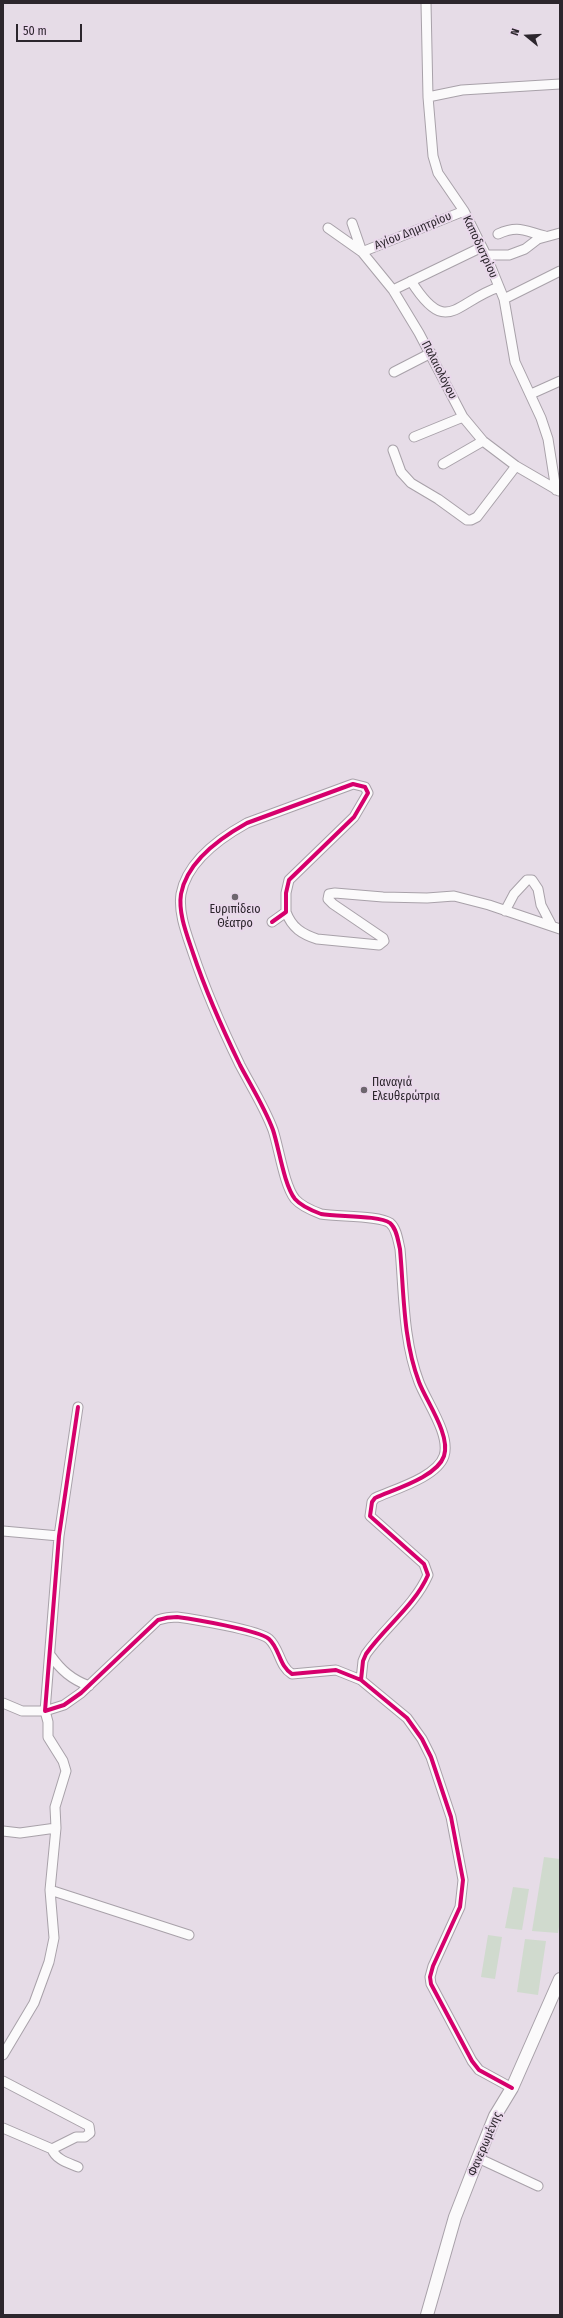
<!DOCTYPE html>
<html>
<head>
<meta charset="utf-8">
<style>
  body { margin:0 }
  #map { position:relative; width:563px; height:2318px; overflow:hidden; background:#e6dce7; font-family:"Fira Sans Condensed",sans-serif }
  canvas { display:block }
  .frame { position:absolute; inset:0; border:4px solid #2c262d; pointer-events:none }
  .north { position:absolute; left:507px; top:16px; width:40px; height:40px; -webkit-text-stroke:3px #e9d8eb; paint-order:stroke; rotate:288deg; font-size:11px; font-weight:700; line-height:16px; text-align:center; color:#2c262d }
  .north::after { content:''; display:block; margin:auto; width:14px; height:18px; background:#2c262d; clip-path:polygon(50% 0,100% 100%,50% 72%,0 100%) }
  .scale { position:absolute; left:16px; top:24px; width:66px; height:18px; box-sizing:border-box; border:2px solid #2c262d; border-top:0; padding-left:5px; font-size:12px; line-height:14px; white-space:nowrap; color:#2c262d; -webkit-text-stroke:3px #e9d8eb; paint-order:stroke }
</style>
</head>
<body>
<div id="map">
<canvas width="563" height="2318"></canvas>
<div class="frame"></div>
<div class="north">N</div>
<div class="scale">50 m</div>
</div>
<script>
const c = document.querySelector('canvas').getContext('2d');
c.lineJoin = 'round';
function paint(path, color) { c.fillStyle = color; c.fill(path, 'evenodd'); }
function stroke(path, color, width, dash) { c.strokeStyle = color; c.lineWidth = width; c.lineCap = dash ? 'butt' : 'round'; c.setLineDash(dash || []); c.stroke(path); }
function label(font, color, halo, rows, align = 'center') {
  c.font = font + ' "Fira Sans Condensed",sans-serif'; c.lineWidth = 4; c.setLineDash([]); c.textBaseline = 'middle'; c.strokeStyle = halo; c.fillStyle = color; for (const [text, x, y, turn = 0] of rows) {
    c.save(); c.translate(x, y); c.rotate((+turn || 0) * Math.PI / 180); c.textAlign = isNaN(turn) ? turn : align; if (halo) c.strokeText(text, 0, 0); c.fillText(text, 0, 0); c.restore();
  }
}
paint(new Path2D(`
  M544,1857L560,1859V1920L558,1933L532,1931Z
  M513,1887L529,1889L522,1930L505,1928Z
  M488,1935L502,1937L495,1979L481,1977Z
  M525,1939L546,1941L538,1995L517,1992Z`), '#d0dace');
const street = new Path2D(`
  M426,3L428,97L433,156L438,173L464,211L486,255L504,299L515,362L541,418L548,439L556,490
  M428,97L462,90L560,84
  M352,223L362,252L393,290L419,333L463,417L483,441L516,466L559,491
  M328,228L362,252L464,211
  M498,234C519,225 524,231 545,236
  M486,255H509L525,249L538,239L560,233
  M411,281C447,338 455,302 499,287
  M393,290L482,247
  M504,299L560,271
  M394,372L431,353
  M531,394L560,381
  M414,437L463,417
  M393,450L401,472L411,483L438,499L467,520H471L477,517L516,466
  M443,464L483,441
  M505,911L514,894L527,880H532L538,889L541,905L552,926
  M286,912C292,928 302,934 317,939L379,945L384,941L383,938L333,904L328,899L329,894L335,893L383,897L427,898L454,896L489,905L560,929
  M272,922L286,912V893L289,880L354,817L368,793L365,787L353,784L247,823C220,838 187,861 181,894C178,913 187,935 193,953C206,992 222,1028 240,1065C251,1086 265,1108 273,1130C279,1148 284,1185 295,1199C301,1206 313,1211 321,1214C337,1217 379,1215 390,1223C397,1229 398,1241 400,1249C404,1293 403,1340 419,1382C426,1401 451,1435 444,1456C437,1477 395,1489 375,1498L372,1502L370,1516L424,1564L428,1575C415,1605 385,1627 366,1654L363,1661L361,1680
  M78,1407L59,1536L45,1711L64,1705L81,1693L158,1620C164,1618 170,1617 177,1617C192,1619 259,1630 269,1639C280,1649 279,1666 292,1674L336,1670L361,1680L407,1718L422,1739L431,1757L451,1817L463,1880L460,1907L433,1966L430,1977L431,1984L472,2061L479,2070L512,2088
  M3,1531L59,1536
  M51,1656C61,1670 71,1679 89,1686
  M3,1703L22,1711H45L48,1722V1737L63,1761L66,1771L55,1807L56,1828L50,1890L54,1938L49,1962L34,2003L3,2055
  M3,1831L20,1833L56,1828
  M50,1890L189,1935
  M3,2081L89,2126L90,2133L85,2137H76L52,2149
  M3,2128L52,2149C56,2160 69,2163 78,2167
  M478,2158L538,2186`);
const secondary = new Path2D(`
  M427,2315L455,2217L478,2158L495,2116L512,2088L560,1979`);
stroke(street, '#a8a1a9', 11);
stroke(secondary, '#a8a1a9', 14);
stroke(street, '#fbfafb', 9);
stroke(secondary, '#fbfafb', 12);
stroke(new Path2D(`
  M272,922L286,912V893L289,880L354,817L368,793L365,787L353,784L247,823C220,838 187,861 181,894C178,913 187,935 193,953C206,992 222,1028 240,1065C251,1086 265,1108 273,1130C279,1148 284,1185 295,1199C301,1206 313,1211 321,1214C337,1217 379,1215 390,1223C397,1229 398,1241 400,1249C404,1293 403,1340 419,1382C426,1401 451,1435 444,1456C437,1477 395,1489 375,1498L372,1502L370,1516L424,1564L428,1575C415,1605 385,1627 366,1654L363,1661L361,1680
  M78,1407L59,1536L45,1711L64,1705L81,1693L158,1620C164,1618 170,1617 177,1617C192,1619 259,1630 269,1639C280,1649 279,1666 292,1674L336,1670L361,1680L407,1718L422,1739L431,1757L451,1817L463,1880L460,1907L433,1966L430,1977L431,1984L472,2061L479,2070L512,2088`), '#d6006c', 4);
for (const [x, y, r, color] of [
  [235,897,4,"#6d666e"],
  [364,1090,4,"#6d666e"]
]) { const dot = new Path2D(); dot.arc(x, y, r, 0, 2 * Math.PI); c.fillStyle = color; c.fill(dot); stroke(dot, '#e9d8eb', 1.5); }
label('12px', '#2c262d', '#e9d8eb', [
  ["Αγίου Δημητρίου",413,231,-22],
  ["Καποδιστρίου",480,247,65],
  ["Παλαιολόγου",439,370,63],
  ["Φανερωμένης",485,2144,-67]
]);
label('12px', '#2c262d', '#e9d8eb', [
  ["Ευριπίδειο",235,910],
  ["Θέατρο",235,924],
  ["Παναγιά",372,1083,"left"],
  ["Ελευθερώτρια",372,1097,"left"]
]);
</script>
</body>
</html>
